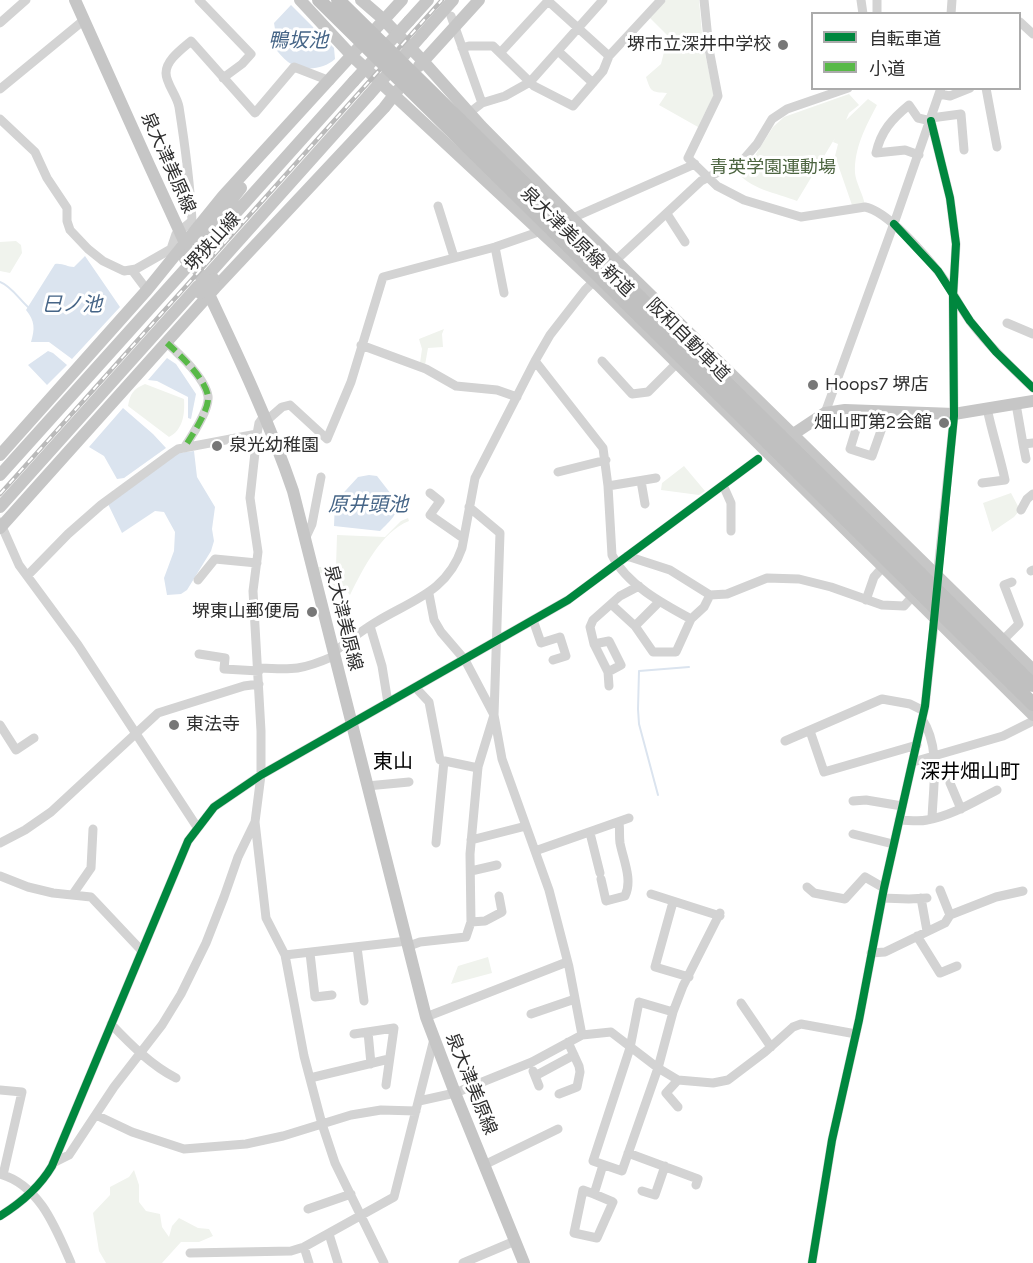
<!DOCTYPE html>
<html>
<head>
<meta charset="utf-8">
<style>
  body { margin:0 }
  #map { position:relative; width:1033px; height:1263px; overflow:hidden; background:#fff; font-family:Figtree,"Noto Sans JP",sans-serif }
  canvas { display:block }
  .legend { position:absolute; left:811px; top:12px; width:210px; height:78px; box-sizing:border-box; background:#fff; border:2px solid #ababab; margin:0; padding:8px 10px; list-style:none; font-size:18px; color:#2e2e2e }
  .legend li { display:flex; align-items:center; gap:12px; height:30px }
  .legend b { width:30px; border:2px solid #ababab }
</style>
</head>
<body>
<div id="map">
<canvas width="1033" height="1263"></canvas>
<ul class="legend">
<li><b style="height:8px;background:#00873e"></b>自転車道</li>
<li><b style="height:8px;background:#58b947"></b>小道</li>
</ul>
</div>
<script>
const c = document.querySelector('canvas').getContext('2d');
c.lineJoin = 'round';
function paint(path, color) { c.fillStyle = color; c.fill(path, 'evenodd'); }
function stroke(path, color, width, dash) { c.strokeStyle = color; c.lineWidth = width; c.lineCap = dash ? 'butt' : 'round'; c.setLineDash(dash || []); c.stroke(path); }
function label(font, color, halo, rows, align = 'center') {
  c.font = font + ' Figtree,"Noto Sans JP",sans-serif'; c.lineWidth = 6; c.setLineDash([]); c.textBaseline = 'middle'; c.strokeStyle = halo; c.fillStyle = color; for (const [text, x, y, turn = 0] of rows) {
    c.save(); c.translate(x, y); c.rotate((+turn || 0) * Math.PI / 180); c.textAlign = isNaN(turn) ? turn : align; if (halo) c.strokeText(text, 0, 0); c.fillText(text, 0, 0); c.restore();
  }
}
paint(new Path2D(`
  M666,0H699L703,44L714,95L698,127L659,105L667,93C651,92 651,92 646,77L661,64L668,36L650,18Z
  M849,94L859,105L849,113L846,120L868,99L877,105C866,126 854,148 855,173C856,183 863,194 865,205L853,208L835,156L838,144L833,142L835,138L797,201C777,193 748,189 736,170L754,157L773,127L784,117Z
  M16,241L21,245L22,253L10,273L0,271V242Z
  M444,329L442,334L443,347L428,348L425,365L420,363L422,349L419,339Z
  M145,384L184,399C185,414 183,430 169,437L128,406C130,394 133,389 145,384Z
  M684,466L705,491L699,495L661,490L662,483Z
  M1011,493L1020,510L1014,517L992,532L983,503Z
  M408,518L409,521C381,532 363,569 350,595L342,586L332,588L328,574L318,573L317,567H336L337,535L385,537L401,521Z
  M488,957L492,973L451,984L458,966Z
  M134,1170L139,1185V1202L146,1211L160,1214L162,1227L169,1237L172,1226L179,1218L198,1228L209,1229L213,1236L199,1242H181L162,1263H106L99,1251L93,1213L110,1195V1187L129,1177Z`), '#f0f3ed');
paint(new Path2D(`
  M291,5L334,48L335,59C323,70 302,72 288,62C283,58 278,52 274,47L276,35L274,23Z
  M85,256L120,307L72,359L49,342H31C35,329 35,321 26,310L55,264C63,263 67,267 74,267Z
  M48,351L53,353L67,365L47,385L28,365Z
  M167,358L176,364L196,394L191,419L188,418V397L157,381L148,380Z
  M123,408L153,434L166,448L124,478L117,479L104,456L89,447Z
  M194,451L197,477L215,507L212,529L214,541L211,551L187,590L181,594L167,595L164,578L174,551L175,532L164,512L155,511L122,533L108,504L178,453Z
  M369,475L377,476L398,503C399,514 387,524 380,531L334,526L335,502L358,477Z`), '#dbe4ef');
stroke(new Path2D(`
  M0,282C11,286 19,299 28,307
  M658,795L639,724L638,709L639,671L689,667`), '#dbe4ef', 2);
stroke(new Path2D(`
  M199,0L251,54L242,64L223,78
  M547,0L609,56
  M704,0L709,49L718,96L688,158L717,186L744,200L801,217L865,207C887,211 923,253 937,270C950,285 958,305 970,321C988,345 1011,367 1033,388
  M861,0L863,14
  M877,0V14
  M951,14L952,0
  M451,16L482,103
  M1020,22L1033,34
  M0,23L26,0
  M462,48L469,46H493L534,86L573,106L603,71L609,56L661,0
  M558,51L593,83
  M500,53L548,1
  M986,88L997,147
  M0,89L84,20
  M939,94L950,96L970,88
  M469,113L482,103L505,96L530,82L603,0
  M931,118L961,114L964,150
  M0,119L35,152L47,178L67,208V221L70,230L88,249L103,261L124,271L136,269L171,249L176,234L192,221C190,182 185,145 179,107C177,95 166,84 166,73C166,60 182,49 191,41L255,113L294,67L330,81
  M931,121L950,198L956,244L953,296L954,416L937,580
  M919,155L905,150L876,153C881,131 892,119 909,105L918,118L931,121
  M438,206L454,257
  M667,214L685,242
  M568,220L695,164
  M495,247L504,293
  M613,263L701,181L744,159L757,144L772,119L787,109L848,88
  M132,270L147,290
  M1007,323L1033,334
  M167,343C180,355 205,378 208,396C210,409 191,437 184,448
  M361,345L426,369L456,386L497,390L517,397
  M535,361L603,448L608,486L612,555C626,584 663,604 691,619L676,652H653L635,626L659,602
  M602,361L632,394L648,392L676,364
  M1016,404L1023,444L1033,443
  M862,410L850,449L872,456L888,411
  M825,413L897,215L941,88
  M264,416L259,423L257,434L250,498L258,552L253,591L261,731V775L255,822L266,918L285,955L304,1056L322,1124L335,1163L384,1263
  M266,421L282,407L290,405L327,439L351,382L383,277L495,247L544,230
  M1023,444L1026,459
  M558,472L606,460
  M641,481L645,504
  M982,483L1005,480C1000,456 992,433 987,408
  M723,485L731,503V531
  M608,486L656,478
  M430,493L440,501L430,515L463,538
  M1021,510L1027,499L1033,494
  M0,522L19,565L78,645L197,827
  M305,539L312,524L321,477
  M627,556L670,570L710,595L727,594L767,578L799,579L831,587L882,605L904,606L912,597
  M1031,571L1033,570
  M27,576L68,534L101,505L172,453L178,449L257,434
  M198,580L215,559L257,563
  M429,594L434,620L441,632L465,660L494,715L502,759L549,890L569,967L582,1035
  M866,600L874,577L882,568
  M691,619L704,607L710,595
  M533,620L541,643L560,637L566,656L553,660
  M370,626L382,666L388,703
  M635,626L611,604L620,596L639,586
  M1003,640L1019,624L1004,585L1012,582
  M594,644L609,641L621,665L608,672
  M334,652C347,642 361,631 376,622C412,600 447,592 462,548L475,478L535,361L550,335L585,290L598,277
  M199,654L225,658L224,669L259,671
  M259,668C294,670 302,670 334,656
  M609,686L608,672L594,644L590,627L593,620L611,604
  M415,687L429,702L440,760L478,768
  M922,719C941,747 933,786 932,819
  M0,725L16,750L34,738
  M810,731L824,772L917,745
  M785,741L882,699L910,704L924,711
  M913,762L1003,736L1033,721
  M950,783L961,809
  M367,786L409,782
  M853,801L866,800L902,806
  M899,820C908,820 918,822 927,820C952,816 975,801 997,790
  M590,833L600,873
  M853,834L893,844
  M471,840L526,826
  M0,843L25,830L51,812L158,713L244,686L259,684
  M436,843L444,761
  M535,851L629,818
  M471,871L497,865
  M0,876L28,887L53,893L91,897L141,950
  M601,879L606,901L625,896C633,880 623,859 620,843C619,836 620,829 619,823
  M807,887L814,893L845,899L865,877L884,888
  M940,890L950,915
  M73,894L91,868L93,829
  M651,894L720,916
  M882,898L909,899L927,898
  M921,898L927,931
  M673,902L655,967L689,977
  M471,922L485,921L502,912L499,896
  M917,936L940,973L957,966
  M409,946L420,942L466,937L471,922L470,854L478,767L494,715L500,533L469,507
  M357,947L364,1001
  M310,953L315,997L332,995
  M871,953L885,952L945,923L950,915L996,897L1023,891
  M285,955L407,941
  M639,1002L673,1012L658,1068L622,1171L593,1161L630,1048Z
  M741,1003L771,1047
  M673,1012L683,986L720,913
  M531,1014L575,999
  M426,1017L567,962
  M111,1024C130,1044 152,1066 176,1078
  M368,1032L371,1064
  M354,1034L394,1028L386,1085
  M533,1071L539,1086
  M535,1076L574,1055
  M310,1078L389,1059
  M0,1090L22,1092L3,1175
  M559,1094L577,1087L580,1072L579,1066L568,1042
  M419,1101L455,1093L532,1062L582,1035L611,1032L658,1068L678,1080L713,1083L728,1080L765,1052L793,1027L801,1024L856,1034
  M678,1107L666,1093L678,1080
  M96,1115L132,1132L184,1149L246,1144L283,1136L351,1115L381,1110L416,1111
  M628,1153L698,1179L696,1185
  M53,1163L69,1155L114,1087L162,1025L181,994L206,943L224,897L238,857L255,822
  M484,1165L558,1129
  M0,1174C40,1185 56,1229 71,1263
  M642,1191L655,1195L665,1166
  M594,1194L583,1190L574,1233L597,1238L613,1202L594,1194L603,1165
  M308,1209L351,1194
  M0,1216C21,1203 39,1188 52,1166L188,841L214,807L261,775L568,600L758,459
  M329,1234L338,1263
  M304,1247L309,1263
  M190,1253L291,1251L304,1247L394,1197L434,1039
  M463,1263L515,1241
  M812,1263L832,1140L859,1020L884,888L925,706L935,615`), '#d3d3d3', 9);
stroke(new Path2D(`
  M75,0C111,81 147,161 184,241C222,323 264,406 293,491L426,1017L455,1093L524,1263
  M300,0L352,56L598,285L1033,715
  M361,0L383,19L423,61L481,126L573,219L1033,670
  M409,21L428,0
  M422,35L453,0
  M419,66L479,0
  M195,246L241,188
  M199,254L354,81
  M209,274L369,95
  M786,439L825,413L845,410L954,414L1033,401
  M0,455L147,290L223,196L402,0
  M0,475L188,266
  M0,507L198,286
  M0,528L215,288L384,108L398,90`), '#c6c6c6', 12);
const rail = new Path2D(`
  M0,494L442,0`);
stroke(rail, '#bababa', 4.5);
stroke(rail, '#fff', 2, [7]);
stroke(new Path2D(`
  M354,81L409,21
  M369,95L422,35
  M185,259L195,246
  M200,293L214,279`), '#c6c6c6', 12);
stroke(new Path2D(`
  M319,0L1033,704
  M338,0L1033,685`), '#c0c0c0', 14);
stroke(new Path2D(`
  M167,343C180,355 205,378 208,396C210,409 191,437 184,448`), '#58b947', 6, [12, 6]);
stroke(new Path2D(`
  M894,224L938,271L970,321L996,352L1033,388
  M0,1216C21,1203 39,1188 52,1166L188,841L214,807L261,775L568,600L758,459
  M812,1263L832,1140L859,1020L884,888L925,706L933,630L954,416L953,296L956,244L950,198L931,121`), '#00873e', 8);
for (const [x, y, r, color] of [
  [783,45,6,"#777"],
  [813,385,6,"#777"],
  [944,423,6,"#777"],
  [217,446,6,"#777"],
  [312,612,6,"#777"],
  [174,725,6,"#777"]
]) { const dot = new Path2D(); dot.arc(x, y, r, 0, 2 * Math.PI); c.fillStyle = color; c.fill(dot); stroke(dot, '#fff', 2); }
label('18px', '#2e2e2e', '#fff', [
  ["堺市立深井中学校",771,45],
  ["Hoops7 堺店",825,385,"left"],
  ["畑山町第2会館",932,423],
  ["泉光幼稚園",229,446,"left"],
  ["堺東山郵便局",300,612],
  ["東法寺",186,725,"left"]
], 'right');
label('18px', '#2e2e2e', '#fff', [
  ["泉大津美原線",168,163,66],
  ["堺狭山線",213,242,-48],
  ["泉大津美原線 新道",577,242,44],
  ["阪和自動車道",688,340,45],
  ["泉大津美原線",343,618,76],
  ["泉大津美原線",471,1084,68]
]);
label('18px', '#4d6541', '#fff', [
  ["青英学園運動場",773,168]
]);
label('italic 20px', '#466587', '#fff', [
  ["鴨坂池",298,41],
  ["巳ノ池",72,305],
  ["原井頭池",368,505]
]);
label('20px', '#000', '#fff', [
  ["東山",393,762],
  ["深井畑山町",970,772]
]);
</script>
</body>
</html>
